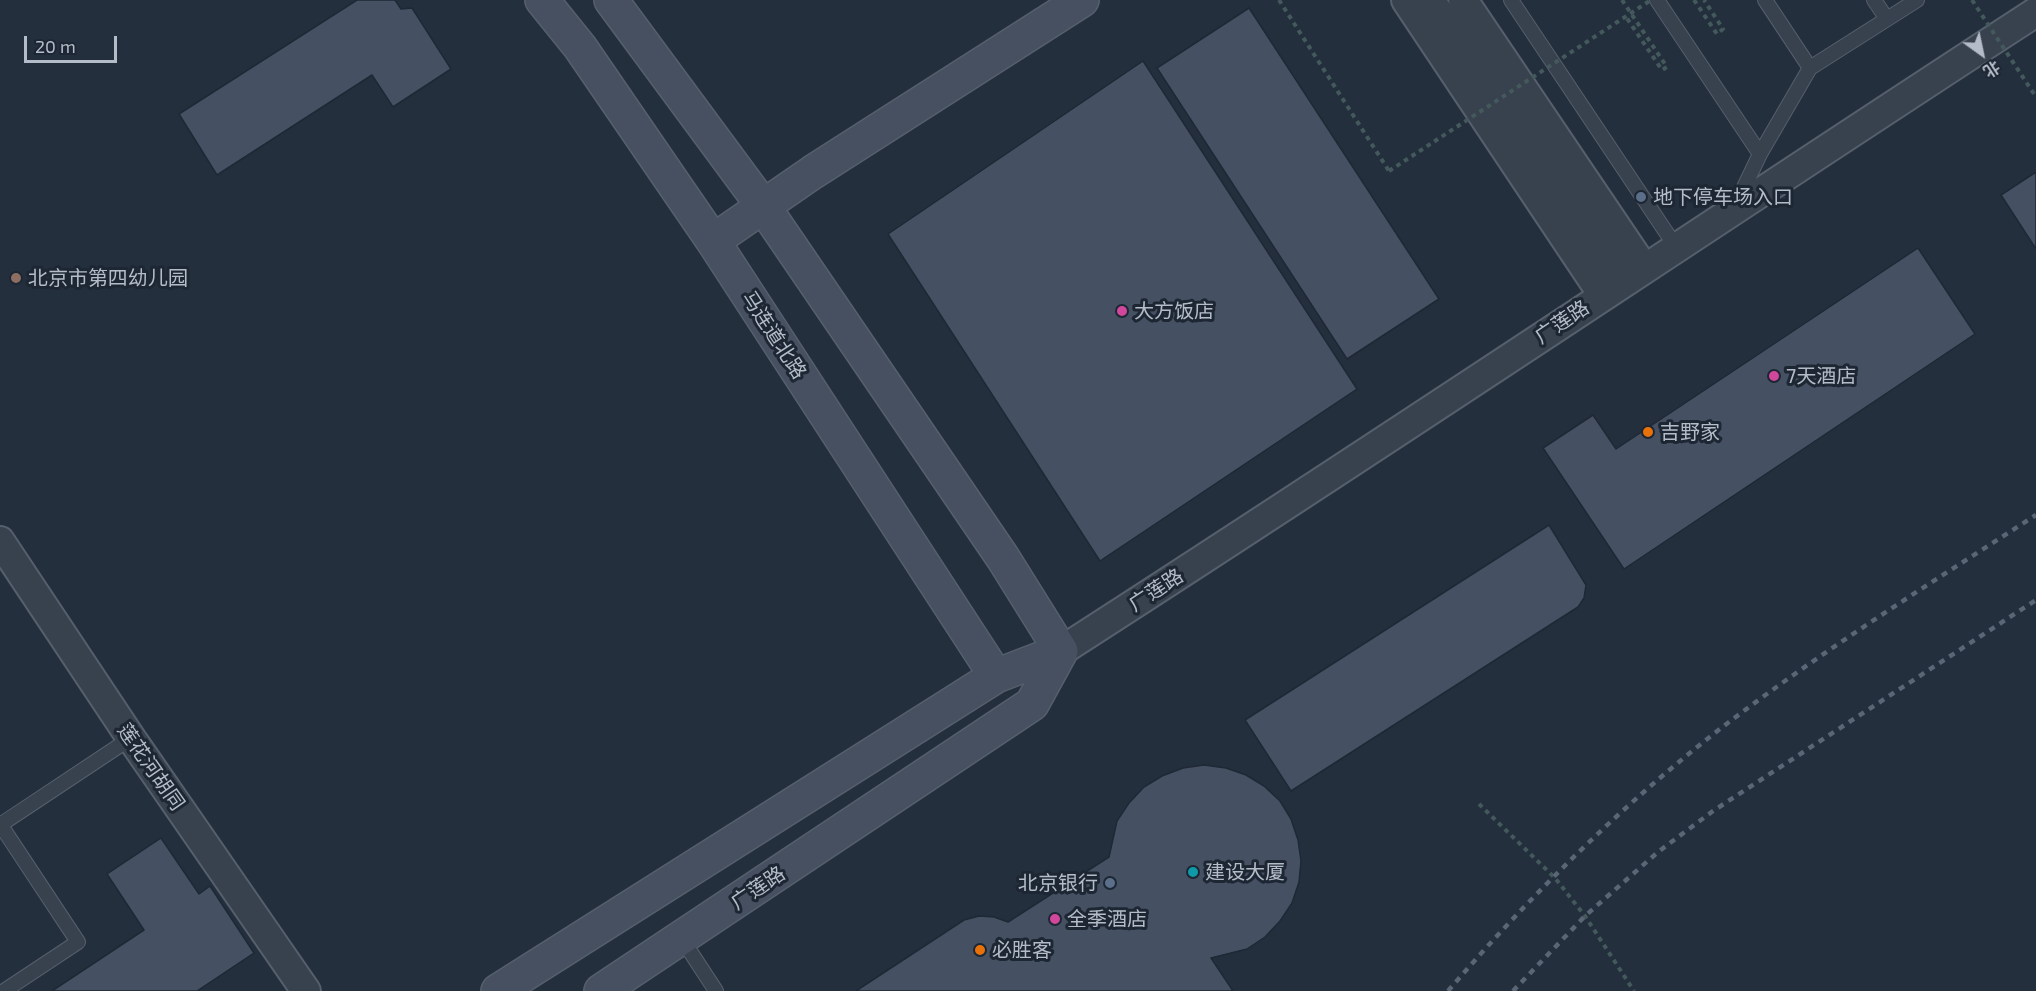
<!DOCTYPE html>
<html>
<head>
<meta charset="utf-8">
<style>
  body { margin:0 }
  #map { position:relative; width:2036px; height:991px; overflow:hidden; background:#242f3e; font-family:"Exo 2","Noto Sans SC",sans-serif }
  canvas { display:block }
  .north { position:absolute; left:1952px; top:24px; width:60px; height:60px; -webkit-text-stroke:4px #1d2633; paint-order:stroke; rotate:147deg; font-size:16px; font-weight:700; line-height:24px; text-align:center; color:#b4bcc9 }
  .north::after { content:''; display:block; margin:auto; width:21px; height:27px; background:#b4bcc9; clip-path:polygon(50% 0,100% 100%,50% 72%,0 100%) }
  .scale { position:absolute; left:24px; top:36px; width:93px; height:27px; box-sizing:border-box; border:3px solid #b4bcc9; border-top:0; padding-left:8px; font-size:18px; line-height:21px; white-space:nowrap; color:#b4bcc9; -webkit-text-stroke:4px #1d2633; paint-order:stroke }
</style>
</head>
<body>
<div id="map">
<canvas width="2036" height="991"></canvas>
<div class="north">北</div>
<div class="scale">20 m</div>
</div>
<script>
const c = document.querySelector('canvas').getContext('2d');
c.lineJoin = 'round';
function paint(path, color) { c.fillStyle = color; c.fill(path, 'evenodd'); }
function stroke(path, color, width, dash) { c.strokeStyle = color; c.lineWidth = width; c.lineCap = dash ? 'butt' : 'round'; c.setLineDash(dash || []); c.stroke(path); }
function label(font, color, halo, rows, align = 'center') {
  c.font = font + ' "Exo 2","Noto Sans SC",sans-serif'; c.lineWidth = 6; c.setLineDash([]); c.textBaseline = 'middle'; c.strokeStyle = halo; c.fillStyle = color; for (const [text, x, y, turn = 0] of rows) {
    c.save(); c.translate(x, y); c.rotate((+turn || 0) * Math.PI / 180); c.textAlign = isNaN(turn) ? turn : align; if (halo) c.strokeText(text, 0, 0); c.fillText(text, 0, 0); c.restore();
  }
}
const building = new Path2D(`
  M357,0H395L401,9L412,8L451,69L393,107L372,75L217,175L179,114Z
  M1249,8L1439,299L1347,359L1157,68Z
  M1143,61L1357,389L1100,561L888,234Z
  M2036,172V249L2001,195Z
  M1918,248L1975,334L1624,569L1543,448L1593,415L1616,449Z
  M1549,525L1586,585L1584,598L1578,607L1291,791L1245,720Z
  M1204,765L1226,768L1246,775L1264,786L1280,801L1291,819L1298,840L1301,861L1299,882L1292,903L1280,921L1265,937L1247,949L1211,958L1233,991H856L964,920L979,916L994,917L1008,922L1109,857L1117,821L1129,803L1144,787L1162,776L1183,768Z
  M161,838L199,894L210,886L254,953L197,991H52L144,930L107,874Z`);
paint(building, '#455162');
stroke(building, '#1f2835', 1.5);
const service = new Path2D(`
  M1511,0L1676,247
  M1657,0L1760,154
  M1765,0L1810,68
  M1874,0L1887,19
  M1737,202L1760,154L1810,68L1917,0
  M0,824L78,942L4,991
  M0,825L131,738
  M682,939L716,991`);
const minor = new Path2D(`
  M1406,0L1603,295
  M1430,0L1623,282
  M1463,0L1644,268
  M0,541L131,738L306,991
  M1061,651C1388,441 1710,224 2036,12`);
const secondary = new Path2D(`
  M542,0L580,47L713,241L996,676
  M611,0L763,206L1003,558L1061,651
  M713,241L813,172L1082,0
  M498,991L996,676L1061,651
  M601,991L1032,704L1061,651`);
stroke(service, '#565f6c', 16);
stroke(minor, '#565f6c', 32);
stroke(secondary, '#565f6c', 36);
stroke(new Path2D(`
  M1279,0L1389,171
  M1622,0L1667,67L1662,70L1626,17
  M1694,0L1717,34L1723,29L1704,0
  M1479,804L1555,878L1585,916L1634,991`), '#44595c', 4, [4.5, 4.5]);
stroke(service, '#38414e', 14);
stroke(minor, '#38414e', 28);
stroke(secondary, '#465061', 33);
stroke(new Path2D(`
  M1448,991C1534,891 1635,792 1741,713C1836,642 1937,579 2036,515
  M1513,991L1585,916L1658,852L1713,811L2036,600`), '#5a6575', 4.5, [6, 6]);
stroke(new Path2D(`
  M1972,0L2036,97
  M1389,171L1651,0`), '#44595c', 4, [4.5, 4.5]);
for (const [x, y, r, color] of [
  [1641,197,6,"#5c6f8a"],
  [16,278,6,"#8d6e63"],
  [1122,311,6,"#d1479c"],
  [1774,376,6,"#d1479c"],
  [1648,432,6,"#e8710a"],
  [1193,872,6,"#0f9aa8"],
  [1110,883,6,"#5c6f8a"],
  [1055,919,6,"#d1479c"],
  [980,950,6,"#e8710a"]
]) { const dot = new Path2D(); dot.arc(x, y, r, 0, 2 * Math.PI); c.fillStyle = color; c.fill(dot); stroke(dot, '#1d2633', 2); }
label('20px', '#b4bcc9', '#1d2633', [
  ["地下停车场入口",1653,197],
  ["北京市第四幼儿园",28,278],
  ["大方饭店",1134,311],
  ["7天酒店",1786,376],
  ["吉野家",1660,432],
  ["建设大厦",1205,872],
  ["北京银行",1098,883,"right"],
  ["全季酒店",1067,919],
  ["必胜客",992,950]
], 'left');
label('20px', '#b4bcc9', '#1d2633', [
  ["广莲路",1562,322,-34],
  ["马连道北路",774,335,57],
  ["广莲路",1156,590,-33],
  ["莲花河胡同",151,767,55],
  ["广莲路",758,888,-34]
]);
</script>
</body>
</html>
